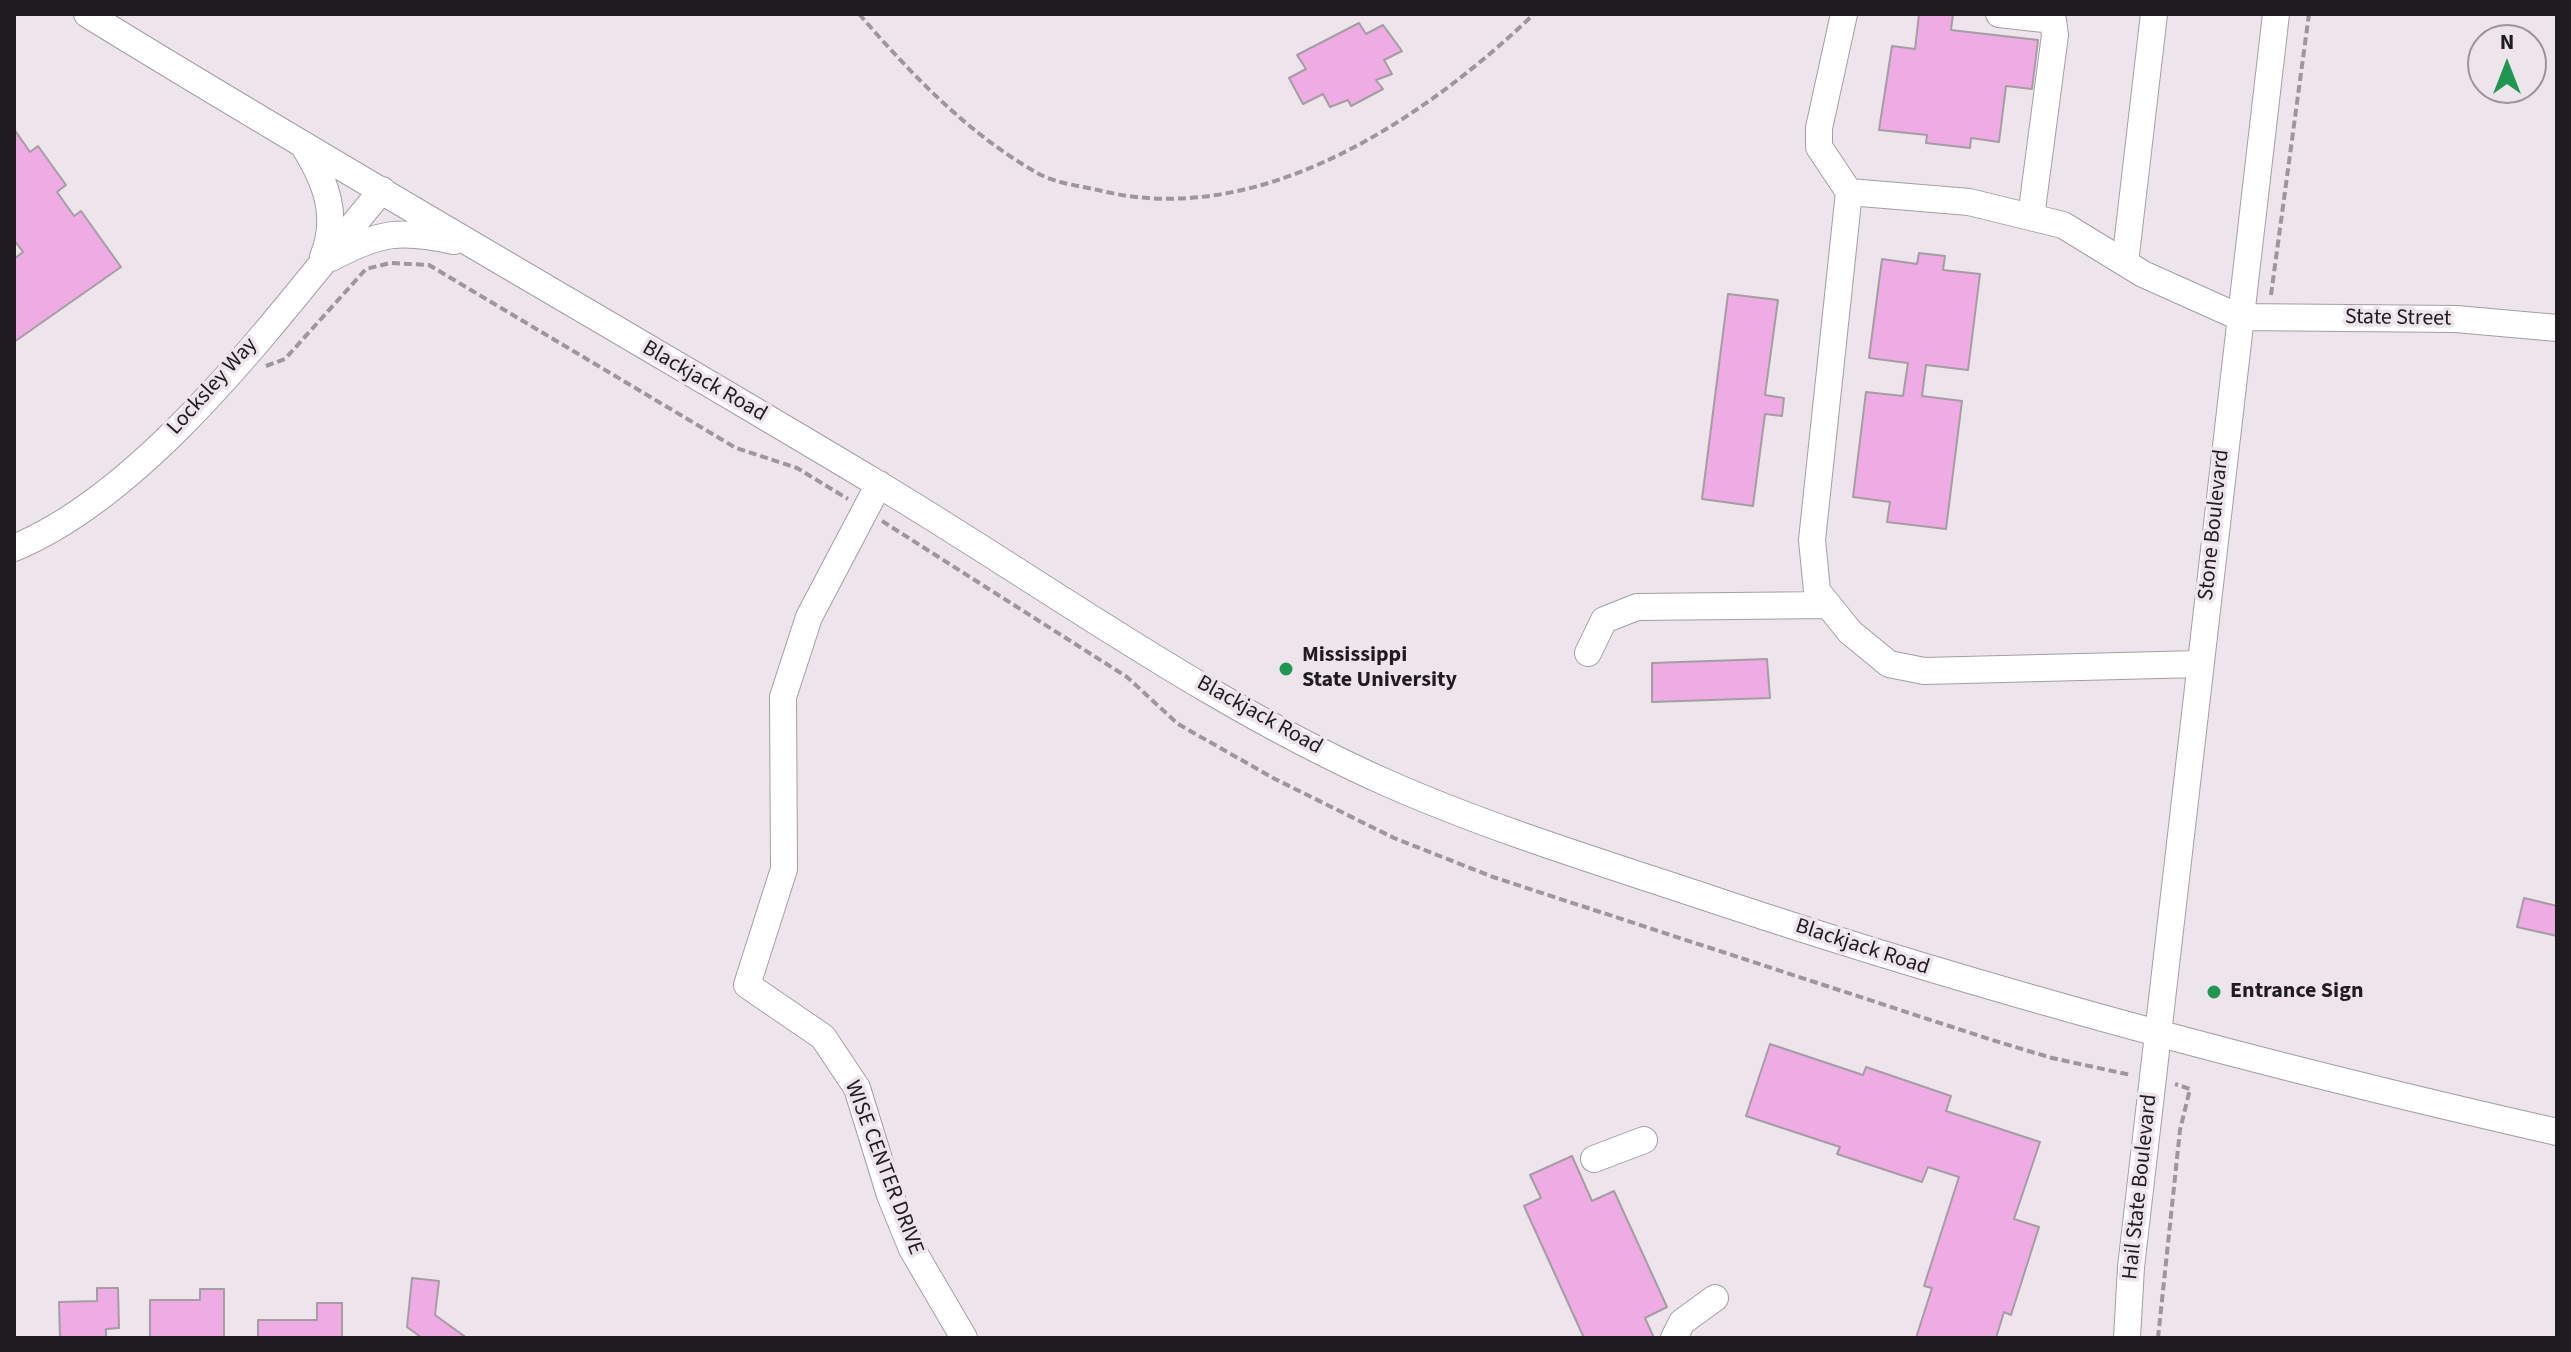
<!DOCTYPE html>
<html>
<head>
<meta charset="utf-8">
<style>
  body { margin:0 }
  #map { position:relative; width:2571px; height:1352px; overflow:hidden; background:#ede5eb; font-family:"Source Sans 3",sans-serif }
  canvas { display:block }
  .frame { position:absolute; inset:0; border:16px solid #1f1c1f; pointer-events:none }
  .north { position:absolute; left:2467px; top:24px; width:80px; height:80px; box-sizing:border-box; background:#ede5eb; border:2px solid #9b9599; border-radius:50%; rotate:0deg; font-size:22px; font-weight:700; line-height:32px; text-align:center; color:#1f1c1f }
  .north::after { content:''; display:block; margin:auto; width:28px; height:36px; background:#1f9651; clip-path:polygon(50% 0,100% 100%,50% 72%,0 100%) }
</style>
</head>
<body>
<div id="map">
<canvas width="2571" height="1352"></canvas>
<div class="frame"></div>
<div class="north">N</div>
</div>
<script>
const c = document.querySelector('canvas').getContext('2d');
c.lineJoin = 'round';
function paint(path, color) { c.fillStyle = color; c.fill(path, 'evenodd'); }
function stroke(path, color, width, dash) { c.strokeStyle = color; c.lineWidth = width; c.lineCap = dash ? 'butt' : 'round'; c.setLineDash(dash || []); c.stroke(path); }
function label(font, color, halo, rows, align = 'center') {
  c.font = font + ' "Source Sans 3",sans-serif'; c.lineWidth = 7; c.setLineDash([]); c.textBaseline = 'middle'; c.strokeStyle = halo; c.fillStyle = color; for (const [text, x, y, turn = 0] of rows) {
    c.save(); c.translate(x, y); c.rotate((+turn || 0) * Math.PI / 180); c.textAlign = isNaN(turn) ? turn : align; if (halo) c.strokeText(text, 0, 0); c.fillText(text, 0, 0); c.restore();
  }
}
const building = new Path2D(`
  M1919,14H1953L1951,30L2038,40L2032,89L2006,86L1999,142L1971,138L1970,148L1926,143L1927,135L1879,130L1892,46L1915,49Z
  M1359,23L1366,34L1383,25L1402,51L1384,60L1392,74L1376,80L1383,89L1351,106L1348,100L1330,107L1323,94L1303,104L1289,78L1306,69L1297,55Z
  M14,129L30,152L38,146L66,185L57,192L74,216L81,211L121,267L14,342V259L23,252L14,240Z
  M1919,253L1945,256L1943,270L1980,274L1968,370L1926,365L1922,396L1962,401L1946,529L1887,522L1890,502L1853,497L1866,392L1903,396L1908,363L1869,358L1882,259L1917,264Z
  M1728,294L1778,300L1765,395L1784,398L1782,416L1765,414L1753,506L1702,499Z
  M1767,659L1770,698L1652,702V663Z
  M2524,898L2557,906V936L2517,927Z
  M1770,1044L1863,1075L1866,1067L1951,1096L1946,1111L2040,1142L2014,1219L2039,1227L2011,1315L2004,1312L1996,1338H1916L1932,1288L1924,1286L1959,1177L1928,1167L1922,1182L1837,1154L1840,1147L1746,1116Z
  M1572,1156L1592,1201L1614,1191L1667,1307L1645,1318L1654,1338H1584L1524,1206L1541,1198L1530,1175Z
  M412,1278L439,1281L435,1315L467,1338H422L407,1327Z
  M97,1288H118L119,1328L106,1329V1338H60L59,1302L97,1301Z
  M200,1289H224V1338H150V1300H200Z
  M317,1303H342V1338H258V1320H317Z`);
paint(building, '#efabe4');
stroke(building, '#a49da3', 2);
const minor = new Path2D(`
  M87,14C348,175 615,326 878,484C1046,585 1207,703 1387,783C1496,831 1610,865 1723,903C1997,994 2275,1068 2557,1132
  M1844,14L1819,128V147L1849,192L1969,202L2063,225L2143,274L2239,317L2456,319L2557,328
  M1999,14L2053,20L2055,35L2031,217
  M305,148C327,184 339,217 323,257
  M1849,192L1812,540L1817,591L1850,632L1889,664L1924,671L2199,664
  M331,258C380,232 401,229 454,241
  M2125,263L2154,14
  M879,484L809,617L783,697L784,869L747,985L823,1037L857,1088L890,1195L912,1249L964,1338
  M14,548C154,490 285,306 382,190
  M1588,653L1604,620L1637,607L1828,605
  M1594,1159L1644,1140
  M1674,1338L1682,1322L1715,1298
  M2127,1338L2131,1267L2276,14`);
stroke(minor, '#a59da3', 28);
stroke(new Path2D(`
  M859,14C912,75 968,134 1039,174C1056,183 1079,186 1098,190C1258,231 1423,120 1534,14
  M2271,295L2309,14
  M266,366L285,359L366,269L390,263L429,265L736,448L797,468L848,499
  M882,521L1127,677L1178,724L1275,779L1394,838L1493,877L1992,1040L2052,1058L2131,1075
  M2158,1338L2180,1130L2190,1089L2175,1084`), '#9d979c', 4, [8, 4]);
stroke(minor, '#fff', 26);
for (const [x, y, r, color] of [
  [1286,669,8,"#1f9651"],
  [2214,992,8,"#1f9651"]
]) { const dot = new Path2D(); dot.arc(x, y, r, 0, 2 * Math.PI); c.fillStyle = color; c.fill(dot); stroke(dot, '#ede5eb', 3); }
label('22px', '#1f1c1f', '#ede5eb', [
  ["State Street",2398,319,1],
  ["Blackjack Road",704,382,30],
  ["Locksley Way",213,387,-48],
  ["Stone Boulevard",2215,525,-84],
  ["Blackjack Road",1259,716,29],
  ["Blackjack Road",1862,948,18],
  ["WISE CENTER DRIVE",883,1168,69],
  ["Hail State Boulevard",2141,1187,-84]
]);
label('bold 22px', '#1f1c1f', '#ede5eb', [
  ["Mississippi",1302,656],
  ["State University",1302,681],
  ["Entrance Sign",2230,992]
], 'left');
</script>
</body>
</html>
